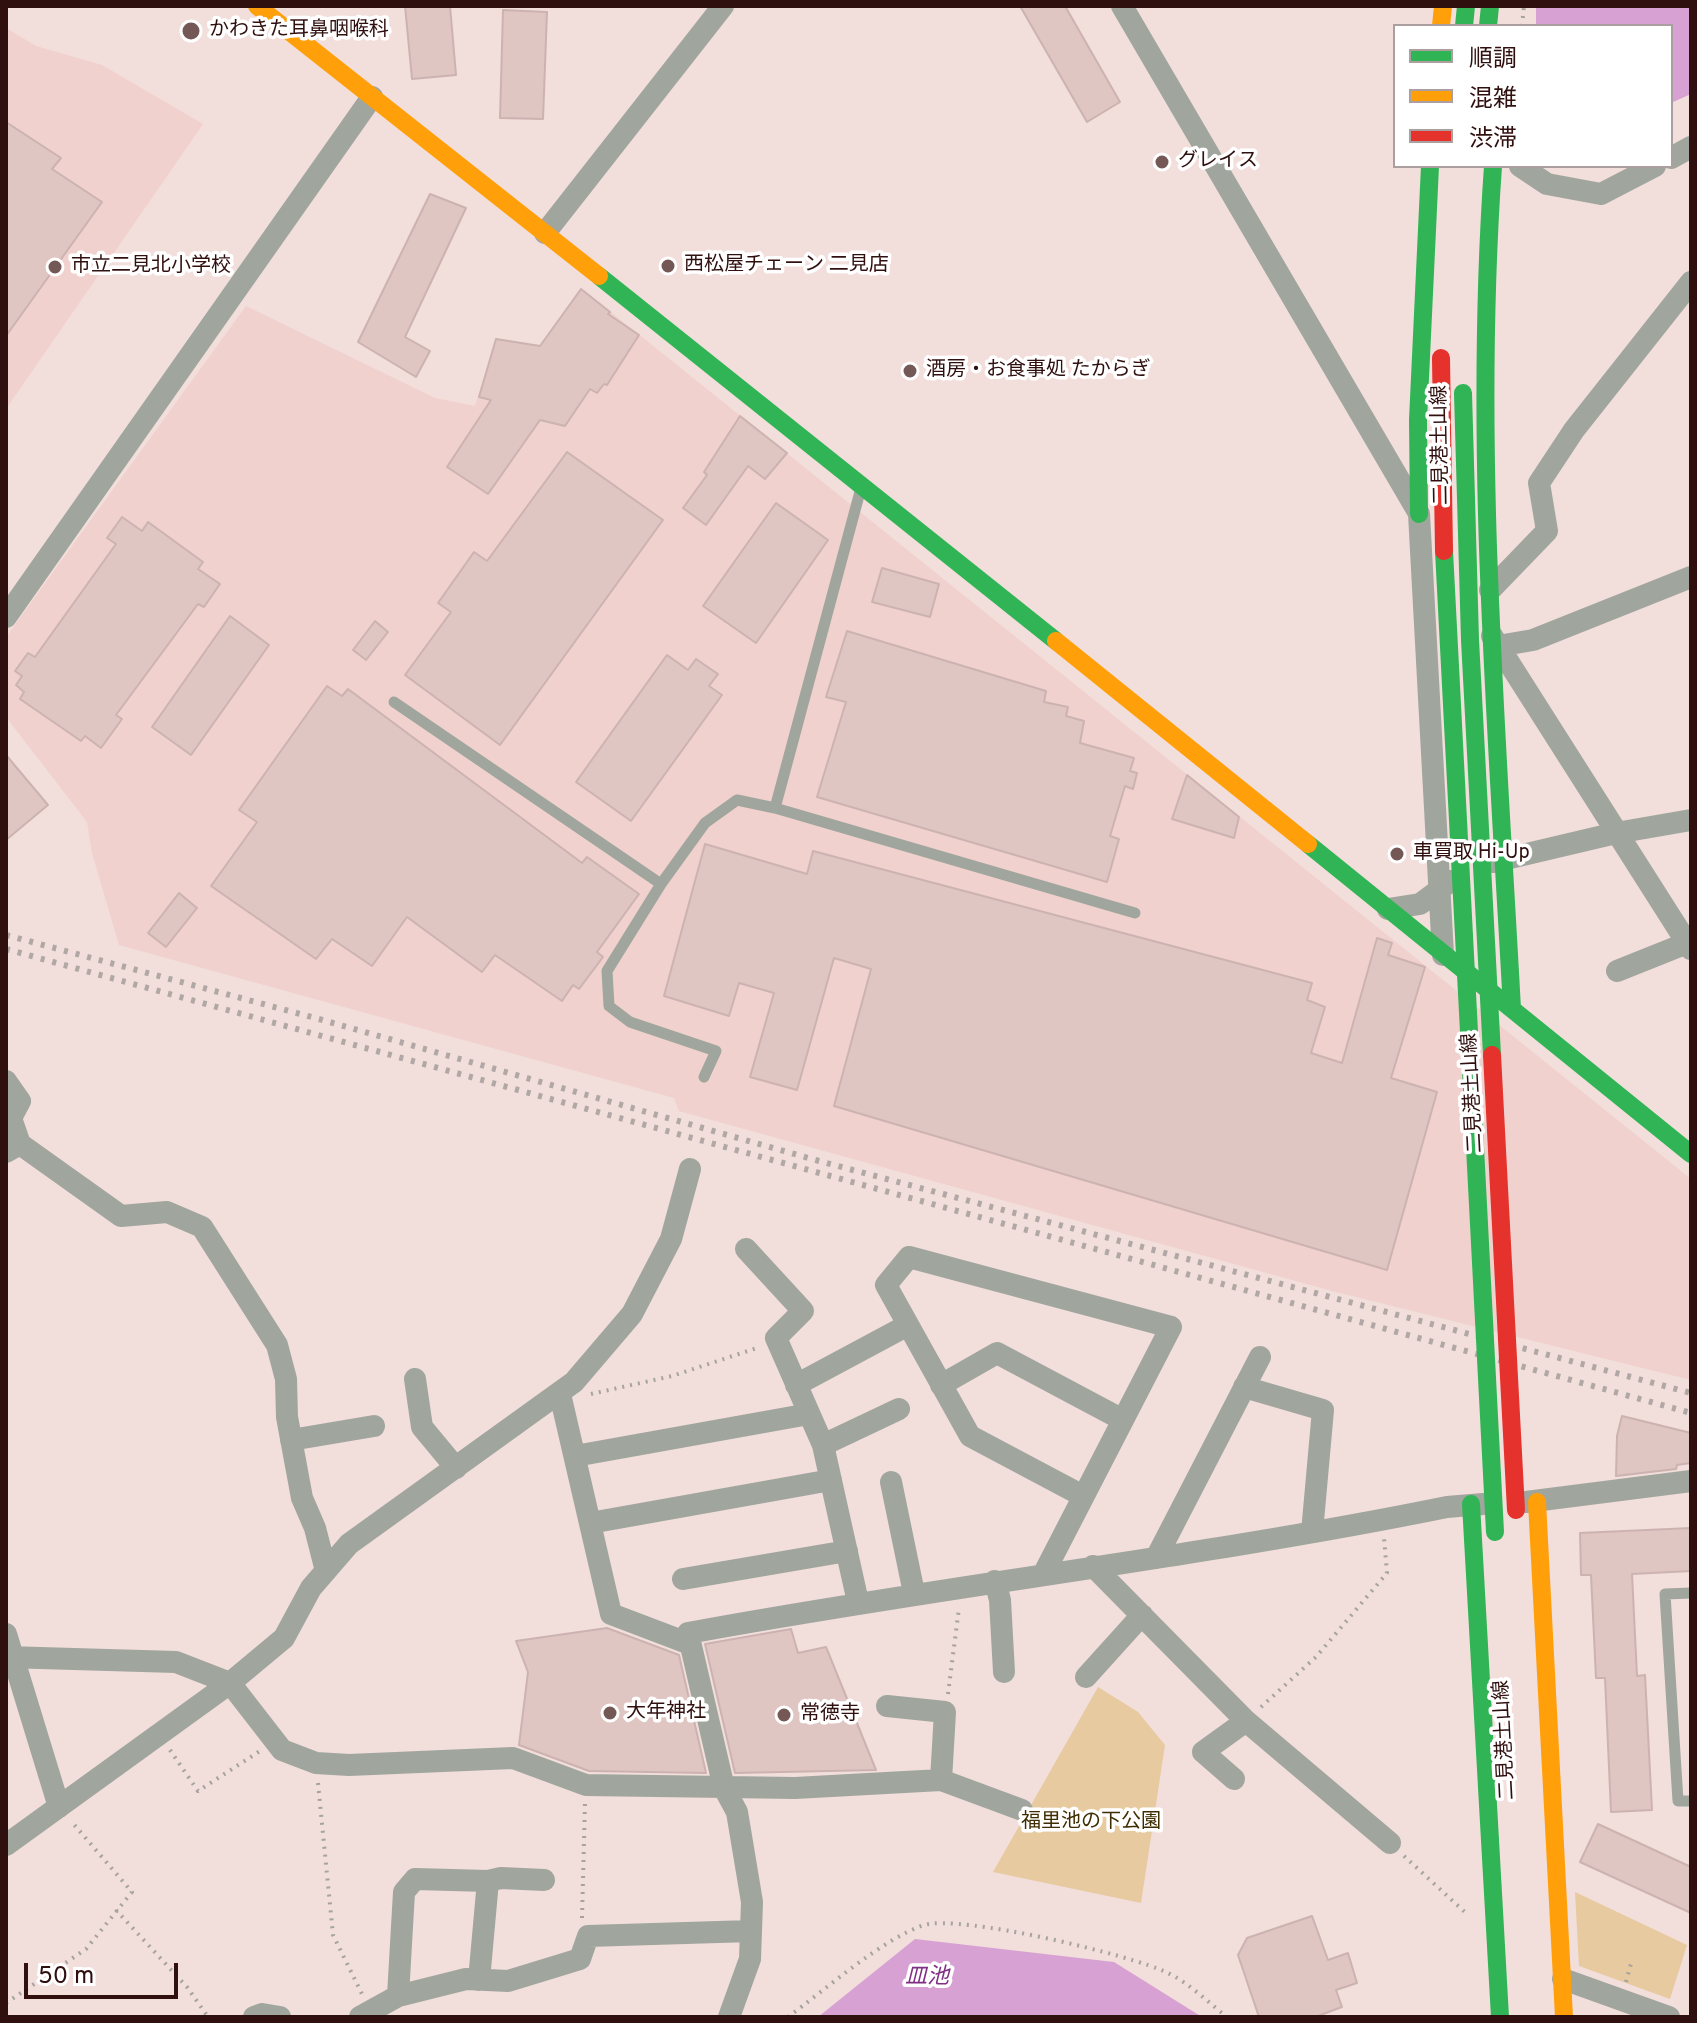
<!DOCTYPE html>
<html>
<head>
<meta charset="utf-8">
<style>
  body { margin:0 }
  #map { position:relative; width:1697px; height:2023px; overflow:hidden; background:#f2dedb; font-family:Overpass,"Noto Sans JP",sans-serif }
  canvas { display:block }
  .frame { position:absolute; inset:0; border:8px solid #30100f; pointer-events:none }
  .legend { position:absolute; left:1393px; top:24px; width:280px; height:144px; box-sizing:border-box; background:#fff; border:2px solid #ac9f9f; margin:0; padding:10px 14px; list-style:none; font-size:24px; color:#30100f }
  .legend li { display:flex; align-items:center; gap:16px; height:40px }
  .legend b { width:40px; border:2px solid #ac9f9f }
  .scale { position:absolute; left:24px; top:1963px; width:154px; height:36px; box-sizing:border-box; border:4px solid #30100f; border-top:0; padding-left:10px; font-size:24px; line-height:28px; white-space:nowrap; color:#30100f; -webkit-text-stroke:6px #fff; paint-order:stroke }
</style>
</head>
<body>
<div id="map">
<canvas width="1697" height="2023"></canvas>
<div class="frame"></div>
<ul class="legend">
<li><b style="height:10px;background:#30b455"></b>順調</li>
<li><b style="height:10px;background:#ff9f0a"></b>混雑</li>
<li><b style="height:10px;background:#e5322d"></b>渋滞</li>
</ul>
<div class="scale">50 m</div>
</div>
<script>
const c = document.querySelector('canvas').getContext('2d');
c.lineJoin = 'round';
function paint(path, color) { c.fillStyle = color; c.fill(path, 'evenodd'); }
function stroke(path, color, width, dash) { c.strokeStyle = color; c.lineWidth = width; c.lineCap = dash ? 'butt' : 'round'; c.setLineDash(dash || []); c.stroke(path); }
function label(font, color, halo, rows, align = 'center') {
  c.font = font + ' Overpass,"Noto Sans JP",sans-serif'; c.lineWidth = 7; c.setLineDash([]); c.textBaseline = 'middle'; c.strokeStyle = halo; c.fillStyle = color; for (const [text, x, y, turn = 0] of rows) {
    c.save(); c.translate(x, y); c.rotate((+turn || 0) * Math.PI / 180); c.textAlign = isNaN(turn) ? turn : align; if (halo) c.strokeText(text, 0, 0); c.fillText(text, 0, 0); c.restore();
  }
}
paint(new Path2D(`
  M6,28L36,46L102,65L203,124L6,409Z
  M581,288L1691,1179V1380L1332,1291L679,1111L674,1098L119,945L92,853L87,822L6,717V637L246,306L435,398L475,406L496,338L540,346Z`), '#f0d1cd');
paint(new Path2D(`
  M1098,1687L1138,1712L1165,1745L1141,1903L993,1872Z
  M1575,1892L1687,1945L1670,1999L1579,1966Z`), '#e7ca9f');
paint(new Path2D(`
  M1536,6H1691V94L1671,103V26H1536Z
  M915,1939L1114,1962L1202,2017H818Z`), '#d7a2d3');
const building = new Path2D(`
  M405,6H450L456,75L412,79Z
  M1020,6H1065L1120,102L1087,122Z
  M503,10L547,12L543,119L500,118Z
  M6,122L61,158L52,169L102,202L6,336Z
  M430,194L466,208L405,337L430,351L416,377L358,342Z
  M581,289L610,312L608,314L639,335L607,385L604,384L597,393L590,389L565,426L540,420L488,494L447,467L491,400L479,397L496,339L540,346Z
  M740,416L787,453L765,479L748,466L706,525L683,508L707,475L704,472Z
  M567,452L663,520L500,745L405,675L451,612L438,603L474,552L487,561Z
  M776,503L828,540L756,643L703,606Z
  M122,517L142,531L148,522L203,562L198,569L220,584L204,607L198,604L116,715L122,719L101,748L85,736L81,741L20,699L24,692L16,685L22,676L15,671L28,653L35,657L116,544L107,538Z
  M882,568L939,584L930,617L872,602Z
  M230,616L269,645L191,755L152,727Z
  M375,621L388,632L366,660L353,650Z
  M847,631L1046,691L1044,702L1068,707L1066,716L1084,721L1080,743L1134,758L1130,771L1137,773L1133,789L1125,786L1110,836L1119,839L1107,882L817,797L846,702L826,697Z
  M667,655L688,670L696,659L718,674L709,686L722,695L631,821L576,782Z
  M327,686L342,696L348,689L582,863L587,857L639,894L597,952L603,957L579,989L573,985L562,1001L495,955L482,972L407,917L372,966L332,939L316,959L211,886L257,822L239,810Z
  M6,755L48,805L6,840Z
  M1187,775L1239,817L1234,838L1172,819Z
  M705,844L807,874L813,851L1312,983L1307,1000L1325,1007L1311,1053L1342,1063L1377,938L1392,943L1388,955L1425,967L1391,1078L1437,1092L1387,1270L834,1106L871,969L834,958L797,1090L750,1077L774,993L739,983L729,1016L664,996Z
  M179,893L197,908L166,947L148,933Z
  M1622,1416L1691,1433V1463L1677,1465L1676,1469L1616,1476L1617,1436Z
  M1691,1528V1571L1632,1574L1637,1676L1645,1675L1652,1810L1611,1812L1605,1678H1596L1591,1575H1581L1580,1533Z
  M607,1628L679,1655L706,1773L589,1771L519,1745L528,1672L516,1641Z
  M791,1629L798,1653L826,1647L876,1770L735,1773L705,1644Z
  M1598,1824L1691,1867V1913L1580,1862Z
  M1312,1916L1328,1960L1348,1953L1357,1983L1336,1990L1342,2007L1315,2017H1259L1238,1955L1247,1938Z`);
paint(building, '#dfc6c3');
stroke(building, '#ccb3b1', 2);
stroke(new Path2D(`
  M1522,26L1524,6
  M591,1394L672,1376L760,1347
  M948,1694L959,1608
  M1261,1707L1316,1657L1387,1573L1384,1538
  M170,1750L198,1791L260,1751
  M318,1783L333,1935L362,1994
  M1404,1856L1468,1915
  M116,1910L187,1987L208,2017
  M582,1918L585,1803
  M1626,1982L1632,1960
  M6,2003L86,1949L132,1892L71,1821
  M788,2017C825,1990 882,1939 924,1925C960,1914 1132,1955 1168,1973C1189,1983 1209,2003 1227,2017`), '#a6a39f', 4, [2, 6]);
stroke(new Path2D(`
  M394,702L661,884
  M775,808L861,488
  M704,1077L716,1051L630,1022L609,1006L607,971L661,884L705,823L737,800L775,808L1135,913
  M1691,1593L1665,1594L1678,1801H1691`), '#a0a69d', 11);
stroke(new Path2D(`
  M1122,6L1417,510
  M1671,158L1691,147
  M1520,166L1547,184L1601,194L1655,166
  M545,233L723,6
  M1419,514L1443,955
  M1490,590L1547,531L1539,483L1574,430L1691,282
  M6,617L372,97
  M1492,636L1691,949
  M1498,646L1533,640L1691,577
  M1493,862L1616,833L1691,820
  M1388,909L1420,904L1451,881
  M1617,971L1687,943
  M6,1081L20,1101L11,1118L20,1144L6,1152
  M20,1144L121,1216L167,1212L202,1227L277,1345L286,1379L287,1417L302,1498L315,1528L326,1571
  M746,1249L803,1311L776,1338L823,1445L858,1602
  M415,1379L422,1427L456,1468
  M796,1385L908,1325
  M941,1385L997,1353L1123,1420
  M1244,1387L1323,1410L1312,1532
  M560,1394L611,1614L690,1644
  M291,1440L374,1426
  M823,1445L899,1409
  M575,1456L809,1414
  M891,1482L914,1593
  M1526,1502L1691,1481
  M590,1523L831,1480
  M1156,1558L1260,1357
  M1093,1566L1246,1721L1203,1752L1234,1779
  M1044,1573L1171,1327L909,1257L886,1285L970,1436L1083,1496
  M683,1579L847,1551
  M995,1581L1000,1600L1004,1672
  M6,1634L59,1807
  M6,1657L176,1662L230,1683L282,1750L316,1763L349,1765L513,1758L586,1785L795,1788L941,1780L1022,1810
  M1086,1677L1142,1615
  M887,1706L945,1712L941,1780
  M1246,1721L1390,1843
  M6,1845L230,1683L284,1638L311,1588L349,1544L574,1382L632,1314L671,1239L690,1169
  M488,1881L501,1878L544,1880
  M1563,1979L1669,2017
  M398,1996L404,1892L415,1879L488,1881L479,1980
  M254,2017L262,2014L280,2017
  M360,2017L398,1996L466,1979L508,1981L580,1959L588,1936L751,1931
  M729,2017L750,1959L752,1902L737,1812L724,1788L688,1633C940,1586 1196,1558 1447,1507L1483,1504`), '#a0a69d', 22);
stroke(new Path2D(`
  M1464,26L1466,6
  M1488,26L1490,6
  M1493,166C1473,448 1497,727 1512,1009
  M599,276L1056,641
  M1419,514L1418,420L1430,166
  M1308,844L1691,1154
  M1471,1504L1500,2017`), '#30b455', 18);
stroke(new Path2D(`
  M257,6L599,276
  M1441,26L1443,6
  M1056,641L1308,844
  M1537,1502L1564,2017`), '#ff9f0a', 18);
stroke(new Path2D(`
  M6,935L319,1019L819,1161L1691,1393
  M6,949L1691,1413`), '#b1a8a5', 6, [4, 8]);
stroke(new Path2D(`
  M1463,393L1470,640L1492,1055
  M1444,551L1495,1532`), '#30b455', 18);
stroke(new Path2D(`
  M1441,358L1444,551
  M1492,1055L1516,1510`), '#e5322d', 18);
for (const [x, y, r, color] of [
  [191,31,10,"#745856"],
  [1162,162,8,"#745856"],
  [668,266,8,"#745856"],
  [55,267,8,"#745856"],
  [910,371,8,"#745856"],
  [1397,854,8,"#745856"],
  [610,1713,8,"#745856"],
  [784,1715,8,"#745856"]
]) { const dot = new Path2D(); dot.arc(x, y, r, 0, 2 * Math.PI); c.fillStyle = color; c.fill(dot); stroke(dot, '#fff', 3); }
label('20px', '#30100f', '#fff', [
  ["かわきた耳鼻咽喉科",209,31],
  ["グレイス",1178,162],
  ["西松屋チェーン 二見店",684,266],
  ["市立二見北小学校",71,267],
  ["酒房・お食事処 たからぎ",926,371],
  ["車買取 Hi-Up",1413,854],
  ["大年神社",626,1713],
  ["常徳寺",800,1715]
], 'left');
label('20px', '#30100f', '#fff', [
  ["二見港土山線",1442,445,-91],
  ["二見港土山線",1474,1093,-93],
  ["二見港土山線",1506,1740,-93]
]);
label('20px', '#402e02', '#fff', [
  ["福里池の下公園",1091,1823]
]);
label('italic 22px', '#802f86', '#fff', [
  ["皿池",927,1979]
]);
</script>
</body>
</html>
